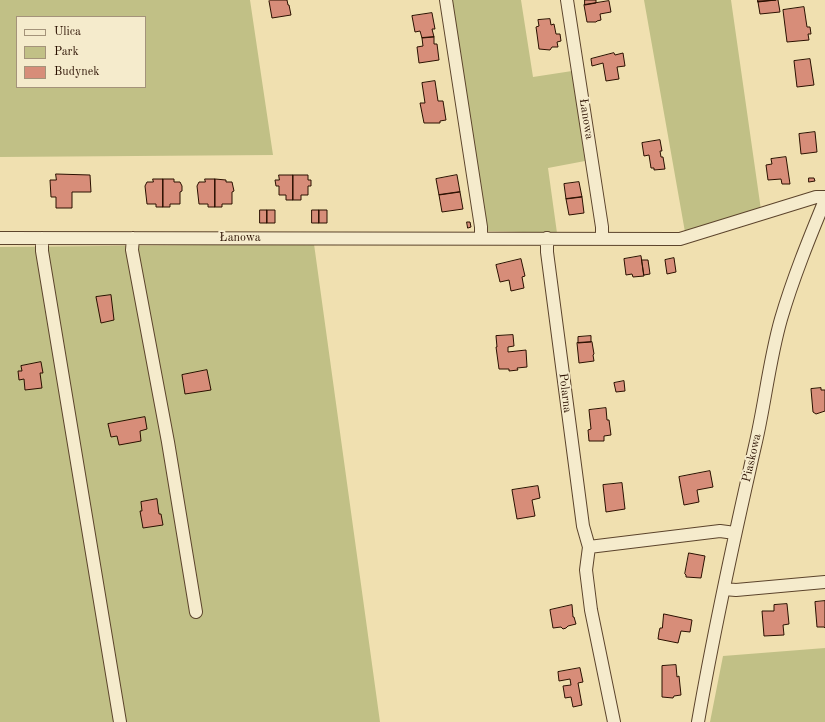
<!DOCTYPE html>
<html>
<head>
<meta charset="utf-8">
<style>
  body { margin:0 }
  #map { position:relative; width:825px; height:722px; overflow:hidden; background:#f0e0b0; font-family:"Old Standard TT",serif }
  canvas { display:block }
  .legend { position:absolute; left:16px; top:16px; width:130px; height:72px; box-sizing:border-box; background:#f5ebcc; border:1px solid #a4937a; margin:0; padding:5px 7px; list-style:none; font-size:12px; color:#2a1000 }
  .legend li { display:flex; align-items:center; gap:8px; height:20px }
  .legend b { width:20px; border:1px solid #a4937a }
</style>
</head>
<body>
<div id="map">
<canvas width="825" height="722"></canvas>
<ul class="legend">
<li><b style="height:5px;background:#f5ebcc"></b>Ulica</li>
<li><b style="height:11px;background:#c1c086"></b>Park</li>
<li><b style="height:11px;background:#d78d79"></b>Budynek</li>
</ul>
</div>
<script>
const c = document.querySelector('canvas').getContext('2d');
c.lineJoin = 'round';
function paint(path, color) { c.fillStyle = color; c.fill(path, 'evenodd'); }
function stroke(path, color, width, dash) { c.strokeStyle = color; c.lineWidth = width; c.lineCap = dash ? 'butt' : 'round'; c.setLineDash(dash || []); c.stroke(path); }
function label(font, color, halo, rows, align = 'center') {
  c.font = font + ' "Old Standard TT",serif'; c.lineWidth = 3.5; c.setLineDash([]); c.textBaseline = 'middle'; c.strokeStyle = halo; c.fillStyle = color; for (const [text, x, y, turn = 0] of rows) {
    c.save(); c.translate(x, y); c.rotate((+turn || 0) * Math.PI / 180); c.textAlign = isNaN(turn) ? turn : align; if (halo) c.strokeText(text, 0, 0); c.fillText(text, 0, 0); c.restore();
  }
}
paint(new Path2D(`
  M0,0H250L273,155L0,157ZM17,17H145V87H17Z
  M452,0H521L533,77L572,71L585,161L548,168L557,233L488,231Z
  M644,0H731L761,210L685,232Z
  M314,244L380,722H0V247Z
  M825,648V722H710L723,656Z`), '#c1c086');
const building = new Path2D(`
  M270,0H287L288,5H289L291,15L272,18L269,1Z
  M585,0H596V3L585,5Z
  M758,0H776L758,2Z
  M778,0L780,12L760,14L758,2Z
  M609,1L611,12L600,14L601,20L597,21L596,22H587L584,5Z
  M804,7L807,27H810L811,34H808L809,40L787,42L783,10Z
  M432,13L435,29H432L434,37L422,38L420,31L415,32L412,16Z
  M550,19L551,25L554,24L556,34H560L561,41L557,42L558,47H552L550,50L539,49L537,34L536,27L539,26L538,20Z
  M434,37V44H437L439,60L419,63L417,47L423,46L422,38Z
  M614,53L615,55L623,53L625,66L617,67L619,79L606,81L603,63L592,66L591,59Z
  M810,59L814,85L797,87L794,61Z
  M435,81L438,101H443L446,120L440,121V123H424L420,103H425L422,83Z
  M815,132L817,152L801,154L799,134Z
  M660,140L662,151H660L661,157H663L665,169L654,170V168H651L649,155L644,156L642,143Z
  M786,157L790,184H782L781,179L768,180L766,165L772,164L771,159Z
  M56,174L90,175L91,192H72V208H56V197H51L50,180H56Z
  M279,175H293V200H286V195H279V186H276L275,180H279Z
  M293,175H308V180H311V186H308V195H301V200H293Z
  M457,175L460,192L439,195L436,179Z
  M809,178H814L815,181L809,182Z
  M153,179H163V207H156V204H147L145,186L147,182H153Z
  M163,179H174V182H180L182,186V191L180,192V204H170V207H163Z
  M205,179H215V207H208V204H199L197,186L199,182H205Z
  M215,179L226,180V182H232L234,191L232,192V204H222V207H215Z
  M579,182L582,197L566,199L564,184Z
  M460,192L463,209L442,212L439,195Z
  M582,197L584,213L569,215L566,199Z
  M260,210H267V223H260Z
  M267,210H275V223H267Z
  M312,210H319V223H312Z
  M319,210H327V223H319Z
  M467,222H470L471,227L468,228Z
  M641,256L644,276L633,277L632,274L626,275L624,259Z
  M674,258L676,272L667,274L665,260Z
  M521,259L525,276L522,277L524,288L511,291L509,280L500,282L496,265Z
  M642,260H648L650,274L644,275Z
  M111,295L114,320L101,323L96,297Z
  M513,335L514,346L508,347V352L526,350L527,367L517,368L518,370L509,371V369H499L496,347H497L496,336Z
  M591,336V342L578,343V337Z
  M592,342L594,354L593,355L594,361L579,363L577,343Z
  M41,362L43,373H40L42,388L25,390L24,379L19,380L18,371H22L21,366Z
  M207,370L211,390L185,394L182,375Z
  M624,381L625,391L616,392L614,383Z
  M821,388V390H825V411L816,414L813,412L811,389Z
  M606,408L607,420H609L611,435L604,436V441H589L588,430L591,429L589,410Z
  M145,417L147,429L140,431L141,441L119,445L117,436L111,437L108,424Z
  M710,471L713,487L697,490L699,502L684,505L679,477Z
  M622,483L625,509L606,512L603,485Z
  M538,486L540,498L532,500L535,516L517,519L512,490Z
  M157,499L159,514H161L163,525L143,528L140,511H142L141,502Z
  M689,553L705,556L701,578L686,577V575L685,574Z
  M825,601V628L824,627H817L815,602Z
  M787,604L789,624L783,625L784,635L764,636L762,611H774V605Z
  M572,605L573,617H574L576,624L568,626L566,628L563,629L561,627L553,628L550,610Z
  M664,614L692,620L690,632L681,631L678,643L658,639L659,632L660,628H662Z
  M676,665L677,677L679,676L681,695L674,696L673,698L662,697V666Z
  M580,668L583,682L578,683L582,705L573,707L571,697L565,698L563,686L571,685L570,679L559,681L558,672Z`);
paint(building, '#d78d79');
stroke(building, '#2a1000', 1);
const minor = new Path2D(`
  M446,0L481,227V238
  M567,0L602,227V238
  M0,238L680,239L816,197H825
  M42,238V251L120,722
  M133,238L132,250L168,442L196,612
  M547,238V252L583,526L589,547L586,570L591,610L614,722
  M589,547L720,531L735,533
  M724,589L736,590L825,582
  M698,722C714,630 734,538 755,446C765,404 769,361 781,319C793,278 809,239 825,200`);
stroke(minor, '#5c442c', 14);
stroke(minor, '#f5ebcc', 12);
label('12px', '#2a1000', '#f5ebcc', [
  ["Łanowa",586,119,81],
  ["Łanowa",240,238],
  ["Polarna",565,393,83],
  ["Piaskowa",752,458,-77]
]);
</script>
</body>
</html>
